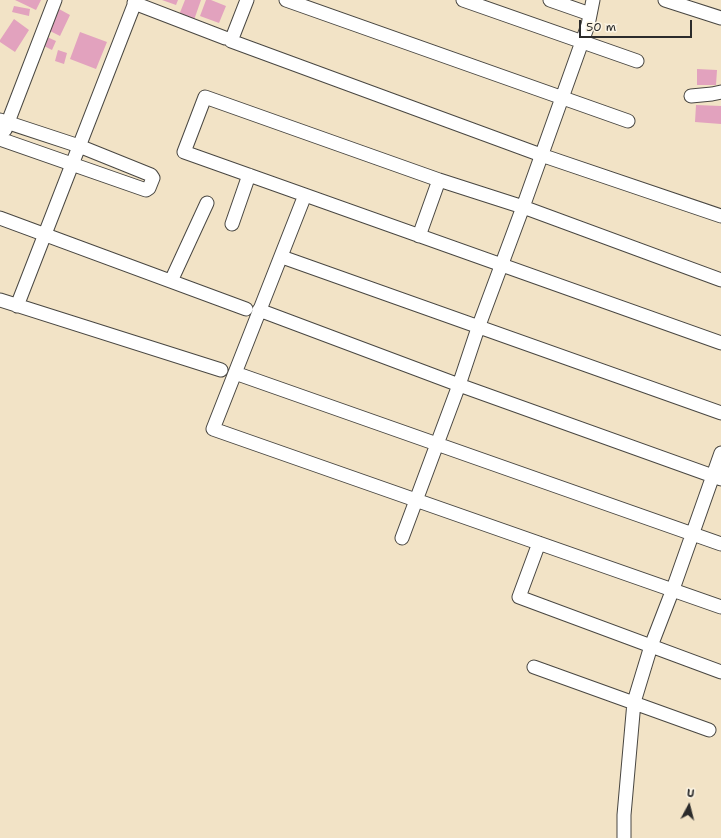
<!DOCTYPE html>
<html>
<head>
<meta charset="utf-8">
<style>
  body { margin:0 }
  #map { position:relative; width:721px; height:838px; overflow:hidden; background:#f2e3c6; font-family:"Shantell Sans",sans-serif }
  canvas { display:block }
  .north { position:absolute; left:669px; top:786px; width:40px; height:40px; -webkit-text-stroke:3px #fcf5e5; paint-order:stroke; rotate:7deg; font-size:11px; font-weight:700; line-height:16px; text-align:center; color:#2b2b2b }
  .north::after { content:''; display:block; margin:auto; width:14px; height:18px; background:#2b2b2b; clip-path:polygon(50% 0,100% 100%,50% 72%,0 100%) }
  .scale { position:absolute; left:579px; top:20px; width:113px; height:18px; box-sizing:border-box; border:2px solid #2b2b2b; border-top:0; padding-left:5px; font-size:12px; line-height:14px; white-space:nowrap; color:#2b2b2b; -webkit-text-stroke:3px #fcf5e5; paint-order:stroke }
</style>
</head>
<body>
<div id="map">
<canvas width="721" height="838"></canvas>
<div class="north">U</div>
<div class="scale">50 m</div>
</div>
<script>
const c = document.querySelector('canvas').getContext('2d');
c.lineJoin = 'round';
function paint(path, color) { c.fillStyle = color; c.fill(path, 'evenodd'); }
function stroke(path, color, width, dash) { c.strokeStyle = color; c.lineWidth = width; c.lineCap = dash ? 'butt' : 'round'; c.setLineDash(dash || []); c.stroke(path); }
paint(new Path2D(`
  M15,0H41L36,10Z
  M162,0H178L176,5Z
  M185,0H201L194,20L179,15Z
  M206,0H211L226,6L219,23L200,16Z
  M14,6L30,9L29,16L12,12Z
  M59,9L70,15L60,36L48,30Z
  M14,19L29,30L15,52L0,42V40Z
  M80,32L107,42L96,69L70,59Z
  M47,37L56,41L52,50L44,46Z
  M58,50L67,53L64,64L55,61Z
  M697,69L717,70L716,85H697Z
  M696,105L721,106V124L695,122Z`), '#e2a2be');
const minor = new Path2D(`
  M247,0L231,41L541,155L721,216
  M286,0L628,121
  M463,0L637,61
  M550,0L590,14
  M665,0L721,18
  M134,3L225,38
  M691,96L712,94L721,92
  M0,120L79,146L151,175L153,178L149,188L146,190L0,139
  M5,130L55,0
  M439,180L523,207L721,280
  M305,195L213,429L721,607
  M0,218L246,309
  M232,224L249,175
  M419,236L439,180L205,97L184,152L721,343
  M282,257L721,413
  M171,281L207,203
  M0,300L221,370
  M17,306L136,0
  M259,310L459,385L721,479
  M235,373L721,544
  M402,538L459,385L478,328L523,207L588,25L593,0
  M539,543L519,597L721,672
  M534,667L709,730
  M624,838V815L634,702L651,646L673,589L721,453`);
stroke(minor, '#494742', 15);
stroke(minor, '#fff', 13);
</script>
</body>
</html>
